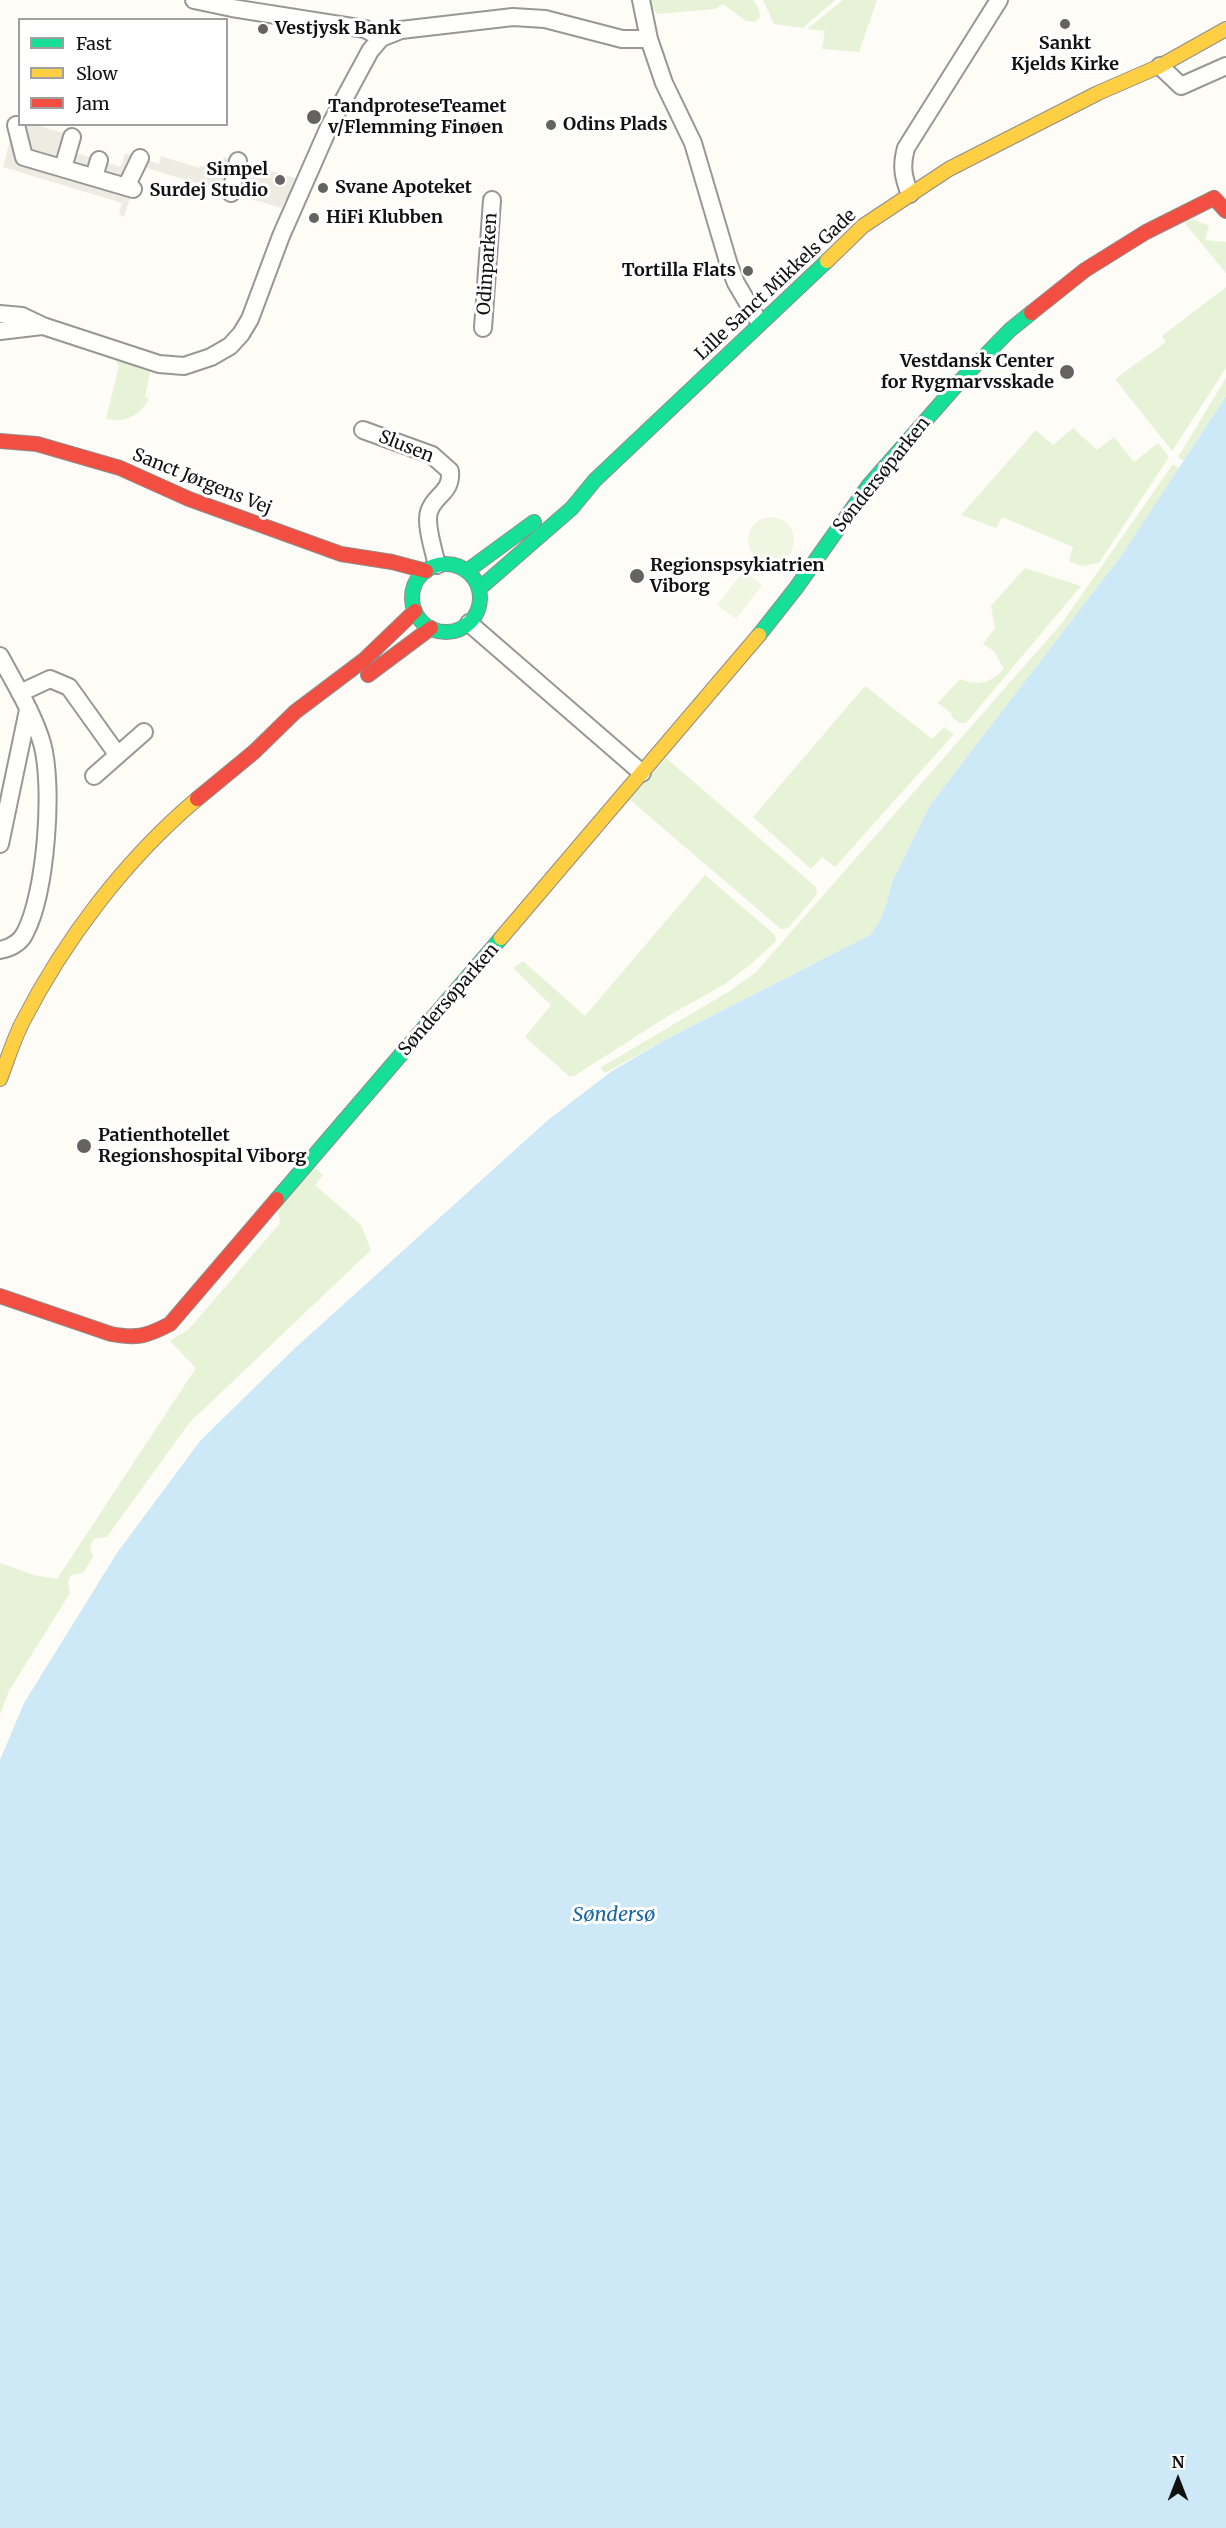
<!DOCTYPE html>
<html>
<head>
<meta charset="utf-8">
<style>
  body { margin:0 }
  #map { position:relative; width:1226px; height:2528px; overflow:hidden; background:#fdfcf7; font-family:Merriweather,serif }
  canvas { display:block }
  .legend { position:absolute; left:18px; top:18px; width:210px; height:108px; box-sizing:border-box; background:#fff; border:2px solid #a0a0a0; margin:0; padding:8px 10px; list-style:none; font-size:18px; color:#111 }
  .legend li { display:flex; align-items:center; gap:12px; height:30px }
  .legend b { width:30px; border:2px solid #a0a0a0 }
  .north { position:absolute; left:1148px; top:2450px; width:60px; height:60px; -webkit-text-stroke:4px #fff; paint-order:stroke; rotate:0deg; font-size:16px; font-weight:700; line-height:24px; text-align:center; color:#111 }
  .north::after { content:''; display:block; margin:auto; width:21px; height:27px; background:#111; clip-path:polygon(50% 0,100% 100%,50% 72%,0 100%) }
</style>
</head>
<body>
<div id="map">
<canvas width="1226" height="2528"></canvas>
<ul class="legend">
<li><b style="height:8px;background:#16e098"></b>Fast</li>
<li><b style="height:8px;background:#ffcf43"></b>Slow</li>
<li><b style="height:8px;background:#f24e42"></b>Jam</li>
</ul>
<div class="north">N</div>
</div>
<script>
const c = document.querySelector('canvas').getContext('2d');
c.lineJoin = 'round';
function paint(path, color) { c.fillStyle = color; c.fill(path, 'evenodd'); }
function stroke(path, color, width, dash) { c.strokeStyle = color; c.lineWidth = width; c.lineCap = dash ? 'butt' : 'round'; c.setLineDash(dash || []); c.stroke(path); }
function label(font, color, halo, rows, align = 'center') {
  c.font = font + ' Merriweather,serif'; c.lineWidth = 6; c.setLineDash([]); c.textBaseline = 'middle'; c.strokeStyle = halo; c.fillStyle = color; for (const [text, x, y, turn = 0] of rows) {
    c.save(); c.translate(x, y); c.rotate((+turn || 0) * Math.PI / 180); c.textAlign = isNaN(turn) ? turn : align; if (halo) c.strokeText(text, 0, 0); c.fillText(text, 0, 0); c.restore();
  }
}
paint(new Path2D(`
  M650,0H753L759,9L760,17L755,22L746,21L723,4L715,9L658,14L652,9Z
  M763,0H835L803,28L774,24Z
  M843,0H877L859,52L822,49L825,31L807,29Z
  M1193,219L1209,226L1205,240L1226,242V273L1183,221Z
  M1226,287V368L1172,451L1115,379L1166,342L1162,336Z
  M115,359L149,371L150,373L145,397L149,399C140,416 125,423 106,419L119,366Z
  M1226,378V396L1183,461L1178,457Z
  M1073,428L1097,450L1114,437L1134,462L1158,443L1169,457L1099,563L1082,566L1069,561L1073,547L1002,517L996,528L961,515L1036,430L1053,445Z
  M1173,464L1179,468L1121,556L930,805L892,882L887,902L880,921L870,935L663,1041L605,1073L600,1068L728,992L756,972L1062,623Z
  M1025,568L1081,586L966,723H959L951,716L952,714L938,703L960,679C978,687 990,683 1004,669L994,651L983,644L995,628L991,606Z
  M865,686L932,739L944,727L954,734L835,867L822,857L811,869L753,817Z
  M666,758L816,887L817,894L788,928L781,929L629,799Z
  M705,875L775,935L776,941L751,964L725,984L668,1016L574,1076H569L525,1037L551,1005L513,968L523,961L585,1016Z
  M313,1166L323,1175L315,1185L361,1225L371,1250L189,1423L107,1537L94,1539L90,1546L93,1557L83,1573L71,1575L68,1582L70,1593L9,1691L0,1714V1563L34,1575L57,1579L196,1368L170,1341L189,1329L280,1223L278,1209Z`), '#e7f3d7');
paint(new Path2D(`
  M748 540a23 23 0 1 1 46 0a23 23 0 1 1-46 0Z
  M744,571L762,585L736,619L717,605Z`), '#f0f6e1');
paint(new Path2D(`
  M7,123L16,125H37L69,135L76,153L121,167L125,153L159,164L161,156L199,168L201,166L218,168L224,157L298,179L281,208L140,166L124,217L119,214L122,203L3,167L11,137Z`), '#edebe2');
paint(new Path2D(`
  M1226,396V2528H0V1760L24,1703L117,1553L200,1441L294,1349L548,1120L612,1071L663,1041L870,935L880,921L887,902L892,882L930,805L1121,556Z`), '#cde8f7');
const street = new Path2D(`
  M194,0L232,8L365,29L381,38
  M641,0L649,39L664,83L693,143L729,265L736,283L759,322
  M1160,66L1181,86L1226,66
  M16,125L24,157L133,189
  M63,168L72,137
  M94,177L99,160
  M126,187L140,158
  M231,193L238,161
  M910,194C903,177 901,166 906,148L999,0
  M0,314L22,316L43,326L159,364L184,366L211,357L230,346L241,334L250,319L281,236L329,127L370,51L381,38L401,30L513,17L545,19L622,39H649
  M483,328L492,200
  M0,331L42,326
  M363,430L432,455L450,471C452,494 434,494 429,512C425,524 434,552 437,565
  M469,623L642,773
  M0,656C15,684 33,713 42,743C54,786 46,893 25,933C20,943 10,948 0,950
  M20,693L50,679L69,687L117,754
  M94,776L144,732
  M0,844L28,710`);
const fast = new Path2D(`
  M412 598a34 34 0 1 1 68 0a34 34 0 1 1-68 0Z
  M467,571L534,522
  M479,589L572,508L595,480L827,261
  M759,635L796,588L869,485L962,379L1010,330L1031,313
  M277,1199L501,938`);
const slow = new Path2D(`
  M827,261L863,226L949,169L1098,93L1160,66L1226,29
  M501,938L759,635
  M0,1079C7,1061 13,1041 22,1023C65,939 125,860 197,799`);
const jam = new Path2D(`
  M1031,313L1085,270L1146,232L1214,198L1226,211
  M0,441L37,444L120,468L189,499L341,554L392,562L426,571
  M368,675L431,628
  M197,799L254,752L295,712L364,660L415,611
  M0,1296L111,1334C137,1339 147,1336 170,1324L277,1199`);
stroke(street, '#979795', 20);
stroke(fast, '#8e8d8b', 16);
stroke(slow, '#8e8d8b', 16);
stroke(jam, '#8e8d8b', 16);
stroke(street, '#fffffe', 16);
stroke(fast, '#16e098', 14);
stroke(slow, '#ffcf43', 14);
stroke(jam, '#f24e42', 14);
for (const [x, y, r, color] of [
  [1065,24,6,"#646362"],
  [263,29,6,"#646362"],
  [314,117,8,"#646362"],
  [551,125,6,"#646362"],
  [280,180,6,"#646362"],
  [323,188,6,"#646362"],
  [314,218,6,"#646362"],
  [748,271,6,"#646362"],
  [1067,372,8,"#646362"],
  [637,576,8,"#646362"],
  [84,1146,8,"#646362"]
]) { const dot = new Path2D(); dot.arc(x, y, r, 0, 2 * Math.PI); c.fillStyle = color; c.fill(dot); stroke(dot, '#fff', 2); }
label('bold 18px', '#111', '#fff', [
  ["Vestjysk Bank",275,29],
  ["Sankt",1065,44,"center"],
  ["Kjelds Kirke",1065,65,"center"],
  ["TandproteseTeamet",328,107],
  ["v/Flemming Finøen",328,128],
  ["Odins Plads",563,125],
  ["Simpel",268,170,"right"],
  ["Surdej Studio",268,191,"right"],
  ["Svane Apoteket",335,188],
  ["HiFi Klubben",326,218],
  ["Tortilla Flats",736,271,"right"],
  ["Vestdansk Center",1054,362,"right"],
  ["for Rygmarvsskade",1054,383,"right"],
  ["Regionspsykiatrien",650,566],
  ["Viborg",650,587],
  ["Patienthotellet",98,1136],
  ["Regionshospital Viborg",98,1157]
], 'left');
label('18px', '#111', '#fff', [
  ["Odinparken",488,264,-86],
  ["Lille Sanct Mikkels Gade",776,285,-43],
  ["Slusen",406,447,22],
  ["Søndersøparken",882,475,-51],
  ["Sanct Jørgens Vej",202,482,22],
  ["Søndersøparken",449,1000,-49]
]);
label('italic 20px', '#1768a6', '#fff', [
  ["Søndersø",614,1915]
]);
</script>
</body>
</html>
